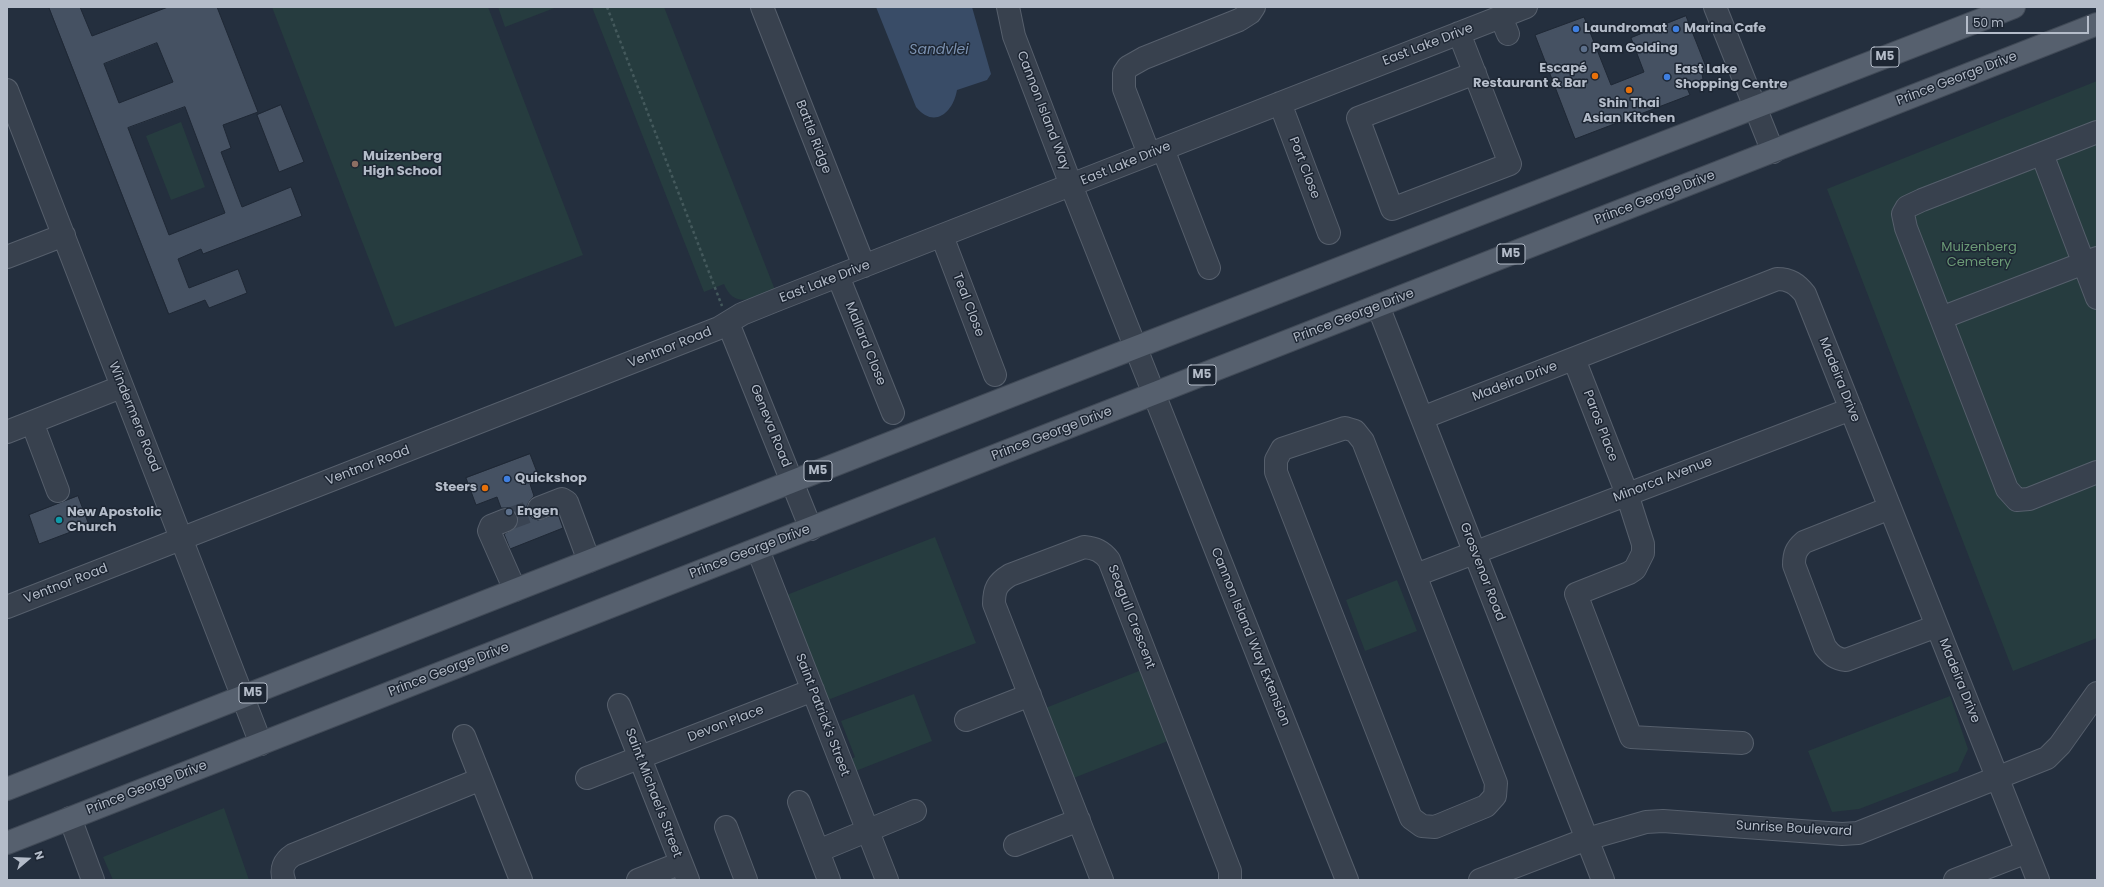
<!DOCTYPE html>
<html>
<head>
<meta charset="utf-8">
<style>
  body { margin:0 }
  #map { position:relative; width:2104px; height:887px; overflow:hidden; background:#242f3e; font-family:Poppins,sans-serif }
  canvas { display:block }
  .frame { position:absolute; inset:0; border:8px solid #b4bcc9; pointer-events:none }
  .north { position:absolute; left:8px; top:839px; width:40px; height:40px; -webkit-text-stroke:3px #1d2633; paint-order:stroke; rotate:71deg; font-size:11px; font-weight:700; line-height:16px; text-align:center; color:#b4bcc9 }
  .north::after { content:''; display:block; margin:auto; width:14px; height:18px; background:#b4bcc9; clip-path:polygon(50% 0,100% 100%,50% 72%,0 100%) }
  .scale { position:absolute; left:1966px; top:16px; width:123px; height:18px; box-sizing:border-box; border:2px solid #b4bcc9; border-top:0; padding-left:5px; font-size:12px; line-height:14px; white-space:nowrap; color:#b4bcc9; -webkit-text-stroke:3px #1d2633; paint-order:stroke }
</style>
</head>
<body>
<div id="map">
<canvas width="2104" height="887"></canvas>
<div class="frame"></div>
<div class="north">N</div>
<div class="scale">50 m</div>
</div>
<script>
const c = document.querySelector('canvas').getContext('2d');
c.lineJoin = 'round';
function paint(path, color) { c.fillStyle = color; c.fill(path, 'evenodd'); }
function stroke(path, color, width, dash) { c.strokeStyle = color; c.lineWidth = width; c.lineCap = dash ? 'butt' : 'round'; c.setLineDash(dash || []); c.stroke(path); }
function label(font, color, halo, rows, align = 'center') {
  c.font = font + ' Poppins,sans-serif'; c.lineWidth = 3; c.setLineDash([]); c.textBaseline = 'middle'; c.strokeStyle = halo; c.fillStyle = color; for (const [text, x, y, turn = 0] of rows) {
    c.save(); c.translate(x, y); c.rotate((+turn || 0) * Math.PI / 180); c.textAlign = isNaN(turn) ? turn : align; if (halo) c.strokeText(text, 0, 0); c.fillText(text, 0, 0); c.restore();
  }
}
paint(new Path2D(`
  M272,7H488L583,255L395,327Z
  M498,7H557L505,27Z
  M592,7H664L775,290C756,298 734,310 724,284L704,292Z
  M2097,81V638L2013,671L1827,189Z
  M181,122L205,187L171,200L146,136Z
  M935,537L976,643L825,701L784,596Z
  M1397,580L1417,631L1365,651L1346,600Z
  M1144,669L1173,739L1071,779L1043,709Z
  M914,694L932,741L853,772L849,760L855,757L841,721Z
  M1950,696L1968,749L1958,771L1859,809L1832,812L1808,751Z
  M224,808L249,880H113L103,857Z`), '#263c3f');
paint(new Path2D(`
  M876,7H972L991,74L987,80L957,90C953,113 934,129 916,107Z`), '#394c67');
const building = new Path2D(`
  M49,7H80L92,36L168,7H217L258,112L223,125L231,148L221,152L242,207L291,187L302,216L203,254L201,249L178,259L189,288L238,269L247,293L209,308L205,300L169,314ZM157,43L173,82L119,103L104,64ZM185,107L225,213L169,235L128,128Z
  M1686,16L1708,72L1702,74L1703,79L1697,82L1698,84L1687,88L1690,95L1575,139L1535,35L1584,17L1611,85L1644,72L1631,38Z
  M281,105L304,162L279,172L257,115Z
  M530,454L540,480L530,484L534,496L530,500L527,506L528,513L532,518L538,520L558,514L563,528L510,549L504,534L516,527L518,521L517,515L508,508H501L497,497L476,505L466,478Z
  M78,496L89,525L39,544L29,515Z`);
paint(building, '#455162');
stroke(building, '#1f2835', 1);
stroke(new Path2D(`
  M506,520L539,508`), '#3a4453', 22, [22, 11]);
const minor = new Path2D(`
  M762,7L864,266
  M1008,7L1014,36L1071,185L1347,880
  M1715,7L1773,152
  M1501,17L1508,34
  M1459,33L1510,164L1392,209L1358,118L1475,73
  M7,90L261,744
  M1280,103L1329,233
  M2097,132L1922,200L1907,207L1903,214L1906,228L2007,489L2017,500L2029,499L2097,472
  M1163,149L1209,268
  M1149,154L1124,89V73L1128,67L1144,58L1239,20L1250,13L1254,7
  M2042,154L2097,298
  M942,236L995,375
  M7,257L64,235
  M838,276L893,413
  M1378,306L1603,880
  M1941,318L2097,258
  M728,323L811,529
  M1574,359L1627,494L1643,544V553L1635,569L1629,573L1576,594L1631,737L1742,743
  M1422,418L1777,279C1790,279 1797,284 1805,294L2038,880
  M32,422L58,491
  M1345,428L1355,431L1363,441L1496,783L1495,796L1486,806L1435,827L1422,826L1411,818L1276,472V460L1282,449Z
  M7,432L121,387
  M539,508L562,499L567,502L589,561
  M1890,508L1804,542C1796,549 1794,554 1794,565L1825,647C1831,655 1836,659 1846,660L1937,626
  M506,520L491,526L489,531L515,590
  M758,550L887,880
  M1416,575L1851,409
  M7,607L719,328L742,314L779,299L1526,7
  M619,705L688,880
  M966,720L1030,695
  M464,736L521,880
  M587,778L813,690
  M799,802L829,880
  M70,818L93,880
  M726,827L746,880
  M1015,845L1079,820
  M818,851L915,811
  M284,880C280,869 284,861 293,855L481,779
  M638,880L681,863
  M1102,880L994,604C994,589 997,583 1010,575L1084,547C1095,548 1102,551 1109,560L1230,871V880
  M1480,880L1587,839L1646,822L1663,821L1842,834L1858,833L2047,758L2060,745L2097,693
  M1955,880L2027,852`);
const major = new Path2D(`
  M7,789L1031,388L2014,7
  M7,843L2097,24`);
stroke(minor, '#565f6c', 24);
stroke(major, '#414a57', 24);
stroke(new Path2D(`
  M607,7L722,306`), '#44595c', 2.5, [3, 3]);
stroke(minor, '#38414e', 22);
stroke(major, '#56606e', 22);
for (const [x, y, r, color] of [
  [1576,29,4,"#3f7fe0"],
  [1676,29,4,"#3f7fe0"],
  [1584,49,4,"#5c6f8a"],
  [1595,76,4,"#e8710a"],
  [1667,77,4,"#3f7fe0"],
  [1629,90,4,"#e8710a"],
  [355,164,4,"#8d6e63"],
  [507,479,4,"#3f7fe0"],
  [485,488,4,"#e8710a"],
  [509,512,4,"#5c6f8a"],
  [59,520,4,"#0f9aa8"]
]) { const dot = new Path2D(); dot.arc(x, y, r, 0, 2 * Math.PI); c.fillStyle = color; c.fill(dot); stroke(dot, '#1d2633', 1.5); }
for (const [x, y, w] of [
  [1885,57,28],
  [1511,254,28],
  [1202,375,28],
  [818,471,28],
  [253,693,28]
]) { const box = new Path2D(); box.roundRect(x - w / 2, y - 10, w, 20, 3); c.fillStyle = '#1d2633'; c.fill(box); stroke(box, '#b4bcc9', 1); }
label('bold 12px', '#b4bcc9', null, [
  ["M5",1885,57],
  ["M5",1511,254],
  ["M5",1202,375],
  ["M5",818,471],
  ["M5",253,693]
]);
label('bold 13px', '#b4bcc9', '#1d2633', [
  ["Laundromat",1584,29],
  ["Marina Cafe",1684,29],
  ["Pam Golding",1592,49],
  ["Escapé",1587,69,"right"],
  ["Restaurant & Bar",1587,84,"right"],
  ["East Lake",1675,70],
  ["Shopping Centre",1675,85],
  ["Shin Thai",1629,104,"center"],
  ["Asian Kitchen",1629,119,"center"],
  ["Muizenberg",363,157],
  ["High School",363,172],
  ["Quickshop",515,479],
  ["Steers",477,488,"right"],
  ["Engen",517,512],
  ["New Apostolic",67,513],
  ["Church",67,528]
], 'left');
label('13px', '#b4bcc9', '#1d2633', [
  ["East Lake Drive",1428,45,-21],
  ["Prince George Drive",1957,79,-21],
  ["Cannon Island Way",1043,111,69],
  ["Battle Ridge",813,137,69],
  ["East Lake Drive",1126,164,-22],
  ["Port Close",1304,168,69],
  ["Prince George Drive",1655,198,-21],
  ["East Lake Drive",825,282,-21],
  ["Teal Close",968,305,69],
  ["Prince George Drive",1354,316,-21],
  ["Mallard Close",865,344,68],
  ["Ventnor Road",670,348,-22],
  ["Madeira Drive",1839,380,68],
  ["Madeira Drive",1515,382,-21],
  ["Windermere Road",134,417,68],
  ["Geneva Road",770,426,68],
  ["Paros Place",1600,426,69],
  ["Prince George Drive",1052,434,-21],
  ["Ventnor Road",368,466,-21],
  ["Minorca Avenue",1663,480,-21],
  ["Prince George Drive",750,552,-21],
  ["Grosvenor Road",1482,572,69],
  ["Ventnor Road",66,584,-21],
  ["Seagull Crescent",1131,617,69],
  ["Cannon Island Way Extension",1250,637,68],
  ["Prince George Drive",449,670,-21],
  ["Madeira Drive",1959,681,68],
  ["Saint Patrick's Street",822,715,69],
  ["Devon Place",726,724,-21],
  ["Prince George Drive",147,788,-21],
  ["Saint Michael's Street",653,793,69],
  ["Sunrise Boulevard",1794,829,3]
]);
label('13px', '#6b9a76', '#1d2633', [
  ["Muizenberg",1979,248],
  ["Cemetery",1979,263]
]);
label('italic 14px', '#7c92b1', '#1d2633', [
  ["Sandvlei",939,50]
]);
</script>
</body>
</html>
